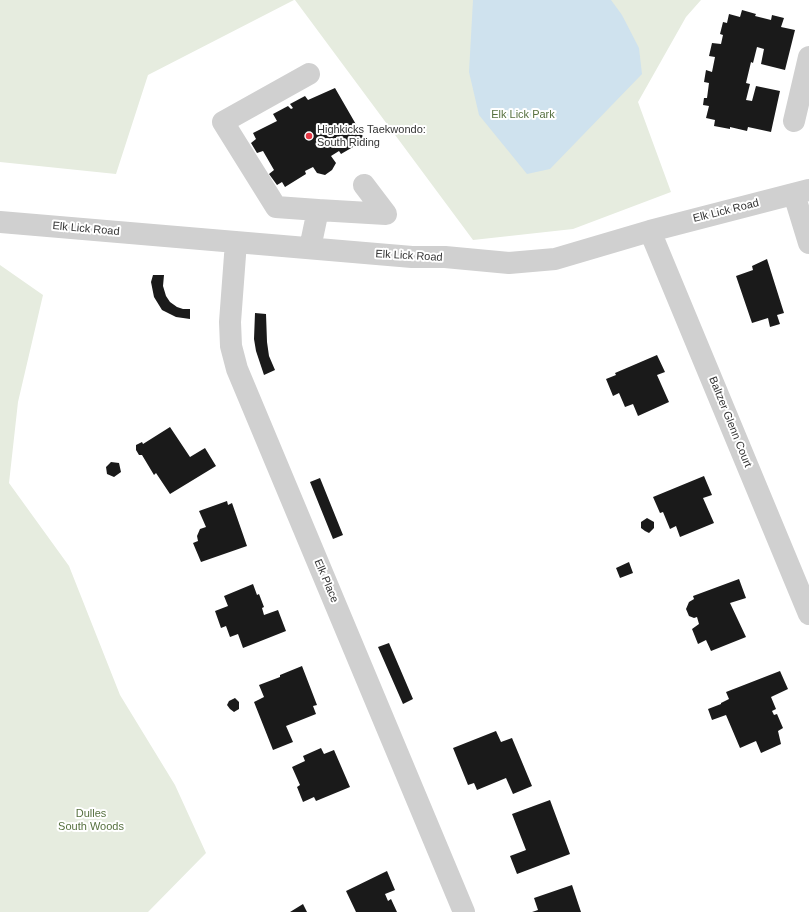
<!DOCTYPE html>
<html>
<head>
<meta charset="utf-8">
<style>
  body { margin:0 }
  canvas { display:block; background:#fff }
</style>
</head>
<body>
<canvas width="809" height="912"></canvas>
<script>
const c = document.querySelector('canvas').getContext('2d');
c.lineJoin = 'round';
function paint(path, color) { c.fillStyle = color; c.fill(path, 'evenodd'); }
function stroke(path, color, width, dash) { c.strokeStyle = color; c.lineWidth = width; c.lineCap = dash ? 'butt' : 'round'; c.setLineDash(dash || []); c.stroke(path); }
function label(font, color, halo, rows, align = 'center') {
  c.font = font + ' Helvetica,sans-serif'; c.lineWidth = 4; c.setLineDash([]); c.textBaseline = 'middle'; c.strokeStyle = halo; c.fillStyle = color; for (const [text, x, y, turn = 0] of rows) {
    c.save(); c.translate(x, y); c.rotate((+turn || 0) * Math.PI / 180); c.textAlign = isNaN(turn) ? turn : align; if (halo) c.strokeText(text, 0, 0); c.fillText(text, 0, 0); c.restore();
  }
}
paint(new Path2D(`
  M0,0H294L148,75L116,174L0,162Z
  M295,0H701L686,17L638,102L671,192L573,229L473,240Z
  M0,265L43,295L18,402L9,483L69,566L120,695L175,785L206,853L148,912H0Z`), '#e6ecdf');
paint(new Path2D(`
  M473,0H611L622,15L639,48L642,74L550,169L527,174L479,115L469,72Z`), '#cfe2ee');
paint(new Path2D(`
  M742,10L756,14L755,16L771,20L772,15L784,18L781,27L795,30L785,70L761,64L764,49L757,47L753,63L751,62L746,83L750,84L746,100L752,101L756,86L780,91L771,132L748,127L747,131L730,127V129L714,126L715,120L706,118L709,106L703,105L704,98H707L709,83L704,82L706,70L712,72L715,57L709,56L712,43L721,44L723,35L720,34L723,22L727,23L729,14L740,17Z
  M335,88L365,140L341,154L339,151L331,156L336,163L332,170L325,175L317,173L313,167L305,171L306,174L285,187L282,182L277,185L269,174L274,170L263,151L257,153L251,143L256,139L253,133L277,121L273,114L288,106L291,109L293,108L290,104L305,96L308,100Z
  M767,259L784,313L777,315L780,324L770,327L768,318L752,323L736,276L753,270L752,266Z
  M153,275H164L163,286L166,296L170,302L177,307L183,309H190V319L176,317L162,310L154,297L151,282Z
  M255,313L266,314L267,342L269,356L275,370L264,375L256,351L254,339Z
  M657,355L665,372L657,375L669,402L638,416L633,404L625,407L619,393L613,396L606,379L616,375L615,373Z
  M170,427L190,457L205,448L216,466L170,494L156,473L154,475L142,455H139L136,450V445L142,442L143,444Z
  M111,462L119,463L121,472L114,477L107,474L106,467Z
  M704,476L712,495L703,498L714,523L680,537L676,526L670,529L663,512L660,513L653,497Z
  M320,478L343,535L333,539L310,482Z
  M227,501L228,505L232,503L247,546L201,562L193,543L198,541L197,536L200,529L206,527L199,511Z
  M647,518L654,522V528L649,533L645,531L641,528V522Z
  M629,562L633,573L620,578L616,568Z
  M739,579L746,598L730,603L746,637L711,651L706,640L698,644L692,629L699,624L697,617L694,618L689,616L686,609L689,602L694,599L693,596Z
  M253,584L257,595L259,594L264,607L262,608L264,615L278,610L286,631L243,648L238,634L230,637L226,626L221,628L215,611L228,606L224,596Z
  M389,643L413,699L403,704L378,647Z
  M302,666L317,705L313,706L316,714L286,726L293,742L273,750L254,702L264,697L259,685L280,677V675Z
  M780,671L788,689L771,697L776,709L772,711L774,715L777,714L783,728L778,731L781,744L761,753L756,741L740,748L726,715L712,720L708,709L721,704V703L729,699L726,692Z
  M235,698L239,702V709L234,712L230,709L227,705L229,701Z
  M496,731L501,742L512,738L532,786L513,794L506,778L477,790L474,783L468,785L453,748Z
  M321,748L324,754L334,750L350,787L316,801L314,797L303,802L297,787L300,785L292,767L305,761L303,756Z
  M550,800L570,854L517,874L510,856L526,850L512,814Z
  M387,871L395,890L385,894L388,901L391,899L397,912H356L346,891Z
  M572,885L581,912H532L538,910L534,898Z
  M303,904L307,912H290Z`), '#1a1a1a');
stroke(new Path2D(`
  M309,74L223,122L276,207L318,210
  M794,121L809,57
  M794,194L809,243
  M0,222L412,257H445L509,263L555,259L650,231L809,190
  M650,231L809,614
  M236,242L230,322L231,346L237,369L464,912
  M310,248L318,210L386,214L364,185`), '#d0d0d0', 22);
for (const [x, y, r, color] of [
  [309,136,4,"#e63946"]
]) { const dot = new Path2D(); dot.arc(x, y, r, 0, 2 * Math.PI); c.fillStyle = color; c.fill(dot); stroke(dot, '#fff', 1.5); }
label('11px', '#56703f', '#fff', [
  ["Elk Lick Park",523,115],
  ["Dulles",91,814],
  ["South Woods",91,827]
]);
label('11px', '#333', '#fff', [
  ["Highkicks Taekwondo:",317,130],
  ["South Riding",317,143]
], 'left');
label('11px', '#333', '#fff', [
  ["Elk Lick Road",726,211,-14],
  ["Elk Lick Road",86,229,5],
  ["Elk Lick Road",409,256,3],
  ["Baltzer Glenn Court",730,422,68],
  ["Elk Place",326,581,67]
]);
</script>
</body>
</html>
